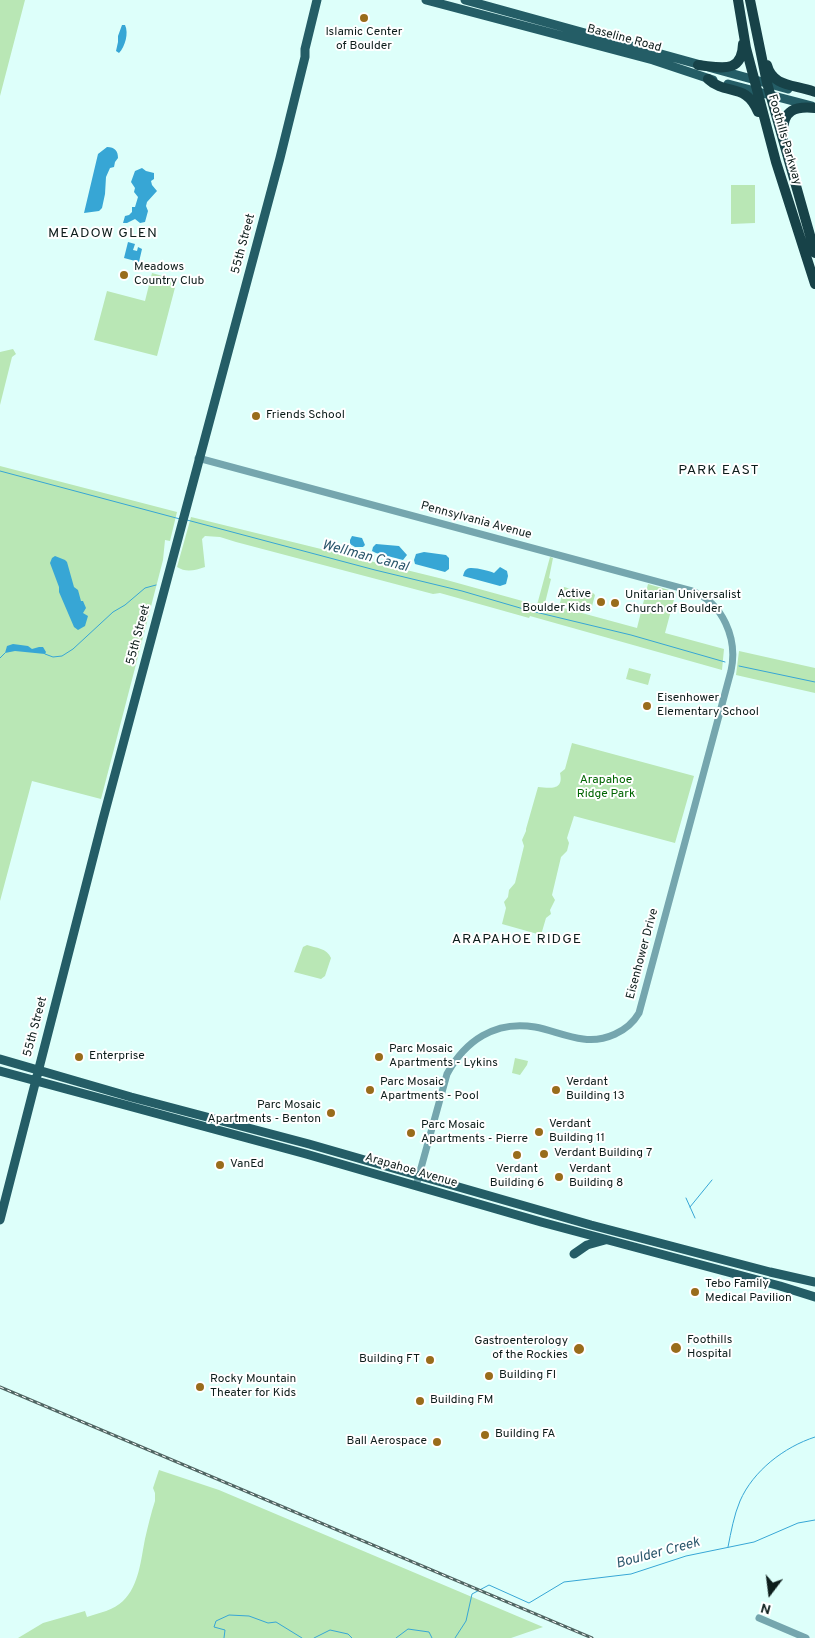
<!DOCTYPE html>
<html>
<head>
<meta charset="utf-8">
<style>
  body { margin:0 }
  #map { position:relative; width:815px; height:1638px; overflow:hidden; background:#ddfffa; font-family:Overpass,sans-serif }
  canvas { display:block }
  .north { position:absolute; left:745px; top:1568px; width:50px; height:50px; -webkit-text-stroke:4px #fff; paint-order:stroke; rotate:195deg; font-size:14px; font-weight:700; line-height:20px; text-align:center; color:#0d1d1b }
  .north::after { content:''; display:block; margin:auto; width:18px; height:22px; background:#0d1d1b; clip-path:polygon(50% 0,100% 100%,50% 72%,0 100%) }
</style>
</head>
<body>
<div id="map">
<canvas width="815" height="1638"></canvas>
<div class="north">N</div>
</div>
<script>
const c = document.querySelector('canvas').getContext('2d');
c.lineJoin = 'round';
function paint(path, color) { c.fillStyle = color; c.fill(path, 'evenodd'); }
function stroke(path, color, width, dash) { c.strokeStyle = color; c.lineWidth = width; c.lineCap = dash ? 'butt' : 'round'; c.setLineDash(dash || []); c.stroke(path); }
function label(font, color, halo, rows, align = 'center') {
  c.font = font + ' Overpass,sans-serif'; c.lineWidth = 4; c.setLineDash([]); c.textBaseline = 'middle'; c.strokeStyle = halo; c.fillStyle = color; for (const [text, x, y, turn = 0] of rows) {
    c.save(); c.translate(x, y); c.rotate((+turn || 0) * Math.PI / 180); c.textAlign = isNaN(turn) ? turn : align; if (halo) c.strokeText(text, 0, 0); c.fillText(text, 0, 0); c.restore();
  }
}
paint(new Path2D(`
  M0,0H25L0,96Z
  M731,185H755V223L731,224Z
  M152,273L177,280L157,356L94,340L107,291L145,301Z
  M13,349L16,354L12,357L0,405V352Z
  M0,466L177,512L170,541L165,540L163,560L155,591L101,799L32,781L0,901Z
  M191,517L443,579L537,605L550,557L553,558L549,578L551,579L545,603L637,628L648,584L676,592L665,633L724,649L722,670L530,616L529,618L440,593L433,594L236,542L220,537L205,536L202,539L205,567C196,570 186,573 177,567Z
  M564,587C570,588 572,592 577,594L584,590L593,593L595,595L591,610L588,611L560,603Z
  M739,651L815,668V693L736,675Z
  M629,668L651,674L648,685L626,679Z
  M572,743L694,776L675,843L574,816L567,838L569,843L567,851L561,857L552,895L555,900L550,910L551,914L546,918L541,935L502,924L506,908L504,902L508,897L509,890L515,883L524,846L522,840L526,831V829L538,787C550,788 564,791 560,773L565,769Z
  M307,945C316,948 327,948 331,958L325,976L321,979L294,972L303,947Z
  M515,1058L528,1061L527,1065L520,1075L512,1073Z
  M159,1470L219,1490L543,1627L511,1638H18L43,1623L85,1611L87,1617C99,1613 114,1610 123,1601C139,1586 141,1559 145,1539C148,1526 151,1513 155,1501V1493L153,1488Z`), '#b9e7b5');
paint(new Path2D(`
  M122,25H125C129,33 125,47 119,53L116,51L118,42V36Z
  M107,147C115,147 118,151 118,158L115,162L114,167L110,168L106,177L105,194L102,208L99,211L84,213L98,154Z
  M142,168L146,171L154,173V179L151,181L152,185L157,191L147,202L146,206L148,211L145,222L140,223L135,219L127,223H123L125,216L129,215L132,212V207H135L138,197L134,192L135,188L131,182L135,171Z
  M128,242L135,244L133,250L137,251L138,247L142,249L139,262L124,258Z
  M352,536L362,538L365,545L363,547H355L350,544V540Z
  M376,544L399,546L407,555L403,560L376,553L372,551L373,547Z
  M424,552L446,555L449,558V569L445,572L415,564L414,560L416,554Z
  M55,556L65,560L67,562L74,587L78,590L81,601H83L86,608L83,613L88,616L85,626L78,630L74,627L59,592V587L50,563L52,558Z
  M500,567L507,571L508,576L506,584L500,586L463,576C464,573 464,571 467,569C471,566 490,571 494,573Z
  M13,644L28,646L32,649L39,647H43L46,652L45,654L15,651L5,653L7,646Z`), '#37a6d5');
stroke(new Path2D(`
  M0,471L180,519
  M187,520L375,570L462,591L527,610L631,635L725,662
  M45,654L53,657L62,656L73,649L113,612L125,605L145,588L156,585
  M0,658L5,653
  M739,666L815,682
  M686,1198L695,1218
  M690,1207L712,1180
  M728,1547C731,1532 734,1515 740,1501C753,1471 784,1447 815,1437
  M224,1638L225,1630L214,1627L216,1621L229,1615L249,1616L268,1623L276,1622L302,1638
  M314,1638L330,1630L348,1634L352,1638
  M396,1638L408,1629L429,1632L432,1638
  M455,1638L466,1621L472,1594L489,1585L529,1603L564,1582L631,1574L686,1556L754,1542L798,1523L815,1520`), '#37a6d5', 1);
stroke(new Path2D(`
  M198,458L692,591C723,603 738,639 731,671L639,1013C628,1032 604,1042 583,1039C567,1037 551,1030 535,1027C495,1020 465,1041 447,1074L416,1186
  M759,1618L806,1638`), '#75a6ae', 7);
stroke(new Path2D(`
  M426,0L653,60L713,80
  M465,0L788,89
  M728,84L812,106
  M0,1059L131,1097L309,1144L591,1225L770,1272L815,1282
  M0,1071L306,1154L541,1222L780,1286L815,1297
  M0,1220L103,819L280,158L305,57V49L317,0
  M574,1254L587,1245L605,1240`), '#245d66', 9);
stroke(new Path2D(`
  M738,0L746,48L776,162L815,284
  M750,0L767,83L815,253
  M698,65C720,67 742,75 743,44
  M767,65C773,88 796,84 815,92
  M708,79C726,96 746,82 758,112
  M783,132C783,110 795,106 815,108`), '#174248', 10);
const rail = new Path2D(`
  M0,1387L592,1638`);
stroke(rail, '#506663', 3);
stroke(rail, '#fff', 1, [4]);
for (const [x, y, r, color] of [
  [364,18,5,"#996c1b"],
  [124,275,5,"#996c1b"],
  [256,416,5,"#996c1b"],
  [601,602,5,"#996c1b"],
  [615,603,5,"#996c1b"],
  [647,706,5,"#996c1b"],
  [79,1057,5,"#996c1b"],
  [379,1057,5,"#996c1b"],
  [370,1090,5,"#996c1b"],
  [556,1090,5,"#996c1b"],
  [331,1113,5,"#996c1b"],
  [539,1132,5,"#996c1b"],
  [411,1133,5,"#996c1b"],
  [544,1154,5,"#996c1b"],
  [517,1155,5,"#996c1b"],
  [220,1165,5,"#996c1b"],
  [559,1177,5,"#996c1b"],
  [695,1292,5,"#996c1b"],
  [676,1348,6,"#996c1b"],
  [579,1349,6,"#996c1b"],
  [430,1360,5,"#996c1b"],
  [489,1376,5,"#996c1b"],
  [200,1387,5,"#996c1b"],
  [420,1401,5,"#996c1b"],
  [485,1435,5,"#996c1b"],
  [437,1442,5,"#996c1b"]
]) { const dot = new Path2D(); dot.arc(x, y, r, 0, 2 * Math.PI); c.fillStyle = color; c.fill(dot); stroke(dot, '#fff', 2); }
label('12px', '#0d1d1b', '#fff', [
  ["Islamic Center",364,33,"center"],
  ["of Boulder",364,47,"center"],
  ["Meadows",134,268],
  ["Country Club",134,282],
  ["Friends School",266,416],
  ["Active",591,595,"right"],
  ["Boulder Kids",591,609,"right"],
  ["Unitarian Universalist",625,596],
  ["Church of Boulder",625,610],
  ["Eisenhower",657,699],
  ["Elementary School",657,713],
  ["Parc Mosaic",389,1050],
  ["Apartments - Lykins",389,1064],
  ["Enterprise",89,1057],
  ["Parc Mosaic",380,1083],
  ["Apartments - Pool",380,1097],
  ["Verdant",566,1083],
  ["Building 13",566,1097],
  ["Parc Mosaic",321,1106,"right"],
  ["Apartments - Benton",321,1120,"right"],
  ["Verdant",549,1125],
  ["Building 11",549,1139],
  ["Parc Mosaic",421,1126],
  ["Apartments - Pierre",421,1140],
  ["Verdant Building 7",554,1154],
  ["VanEd",230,1165],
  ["Verdant",517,1170,"center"],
  ["Building 6",517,1184,"center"],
  ["Verdant",569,1170],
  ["Building 8",569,1184],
  ["Tebo Family",705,1285],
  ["Medical Pavilion",705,1299],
  ["Foothills",687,1341],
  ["Hospital",687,1355],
  ["Gastroenterology",568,1342,"right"],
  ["of the Rockies",568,1356,"right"],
  ["Building FT",420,1360,"right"],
  ["Building FI",499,1376],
  ["Rocky Mountain",210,1380],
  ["Theater for Kids",210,1394],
  ["Building FM",430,1401],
  ["Building FA",495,1435],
  ["Ball Aerospace",427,1442,"right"]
], 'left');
label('12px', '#0d1d1b', '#fff', [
  ["Baseline Road",624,39,15],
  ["Foothills Parkway",784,140,74],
  ["55th Street",244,244,-75],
  ["Pennsylvania Avenue",476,521,15],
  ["55th Street",139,635,-75],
  ["Eisenhower Drive",643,954,-75],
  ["55th Street",36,1027,-75],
  ["Arapahoe Avenue",411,1171,16]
]);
label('12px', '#006502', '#fff', [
  ["Arapahoe",606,781],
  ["Ridge Park",606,795]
]);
c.letterSpacing = '1px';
label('14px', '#0d1d1b', '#fff', [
  ["MEADOW GLEN",103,234],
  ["PARK EAST",719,471],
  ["ARAPAHOE RIDGE",517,940]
]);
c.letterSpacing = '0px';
label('italic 14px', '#2b576c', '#fff', [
  ["Wellman Canal",365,557,15],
  ["Boulder Creek",658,1554,-15]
]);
</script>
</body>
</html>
